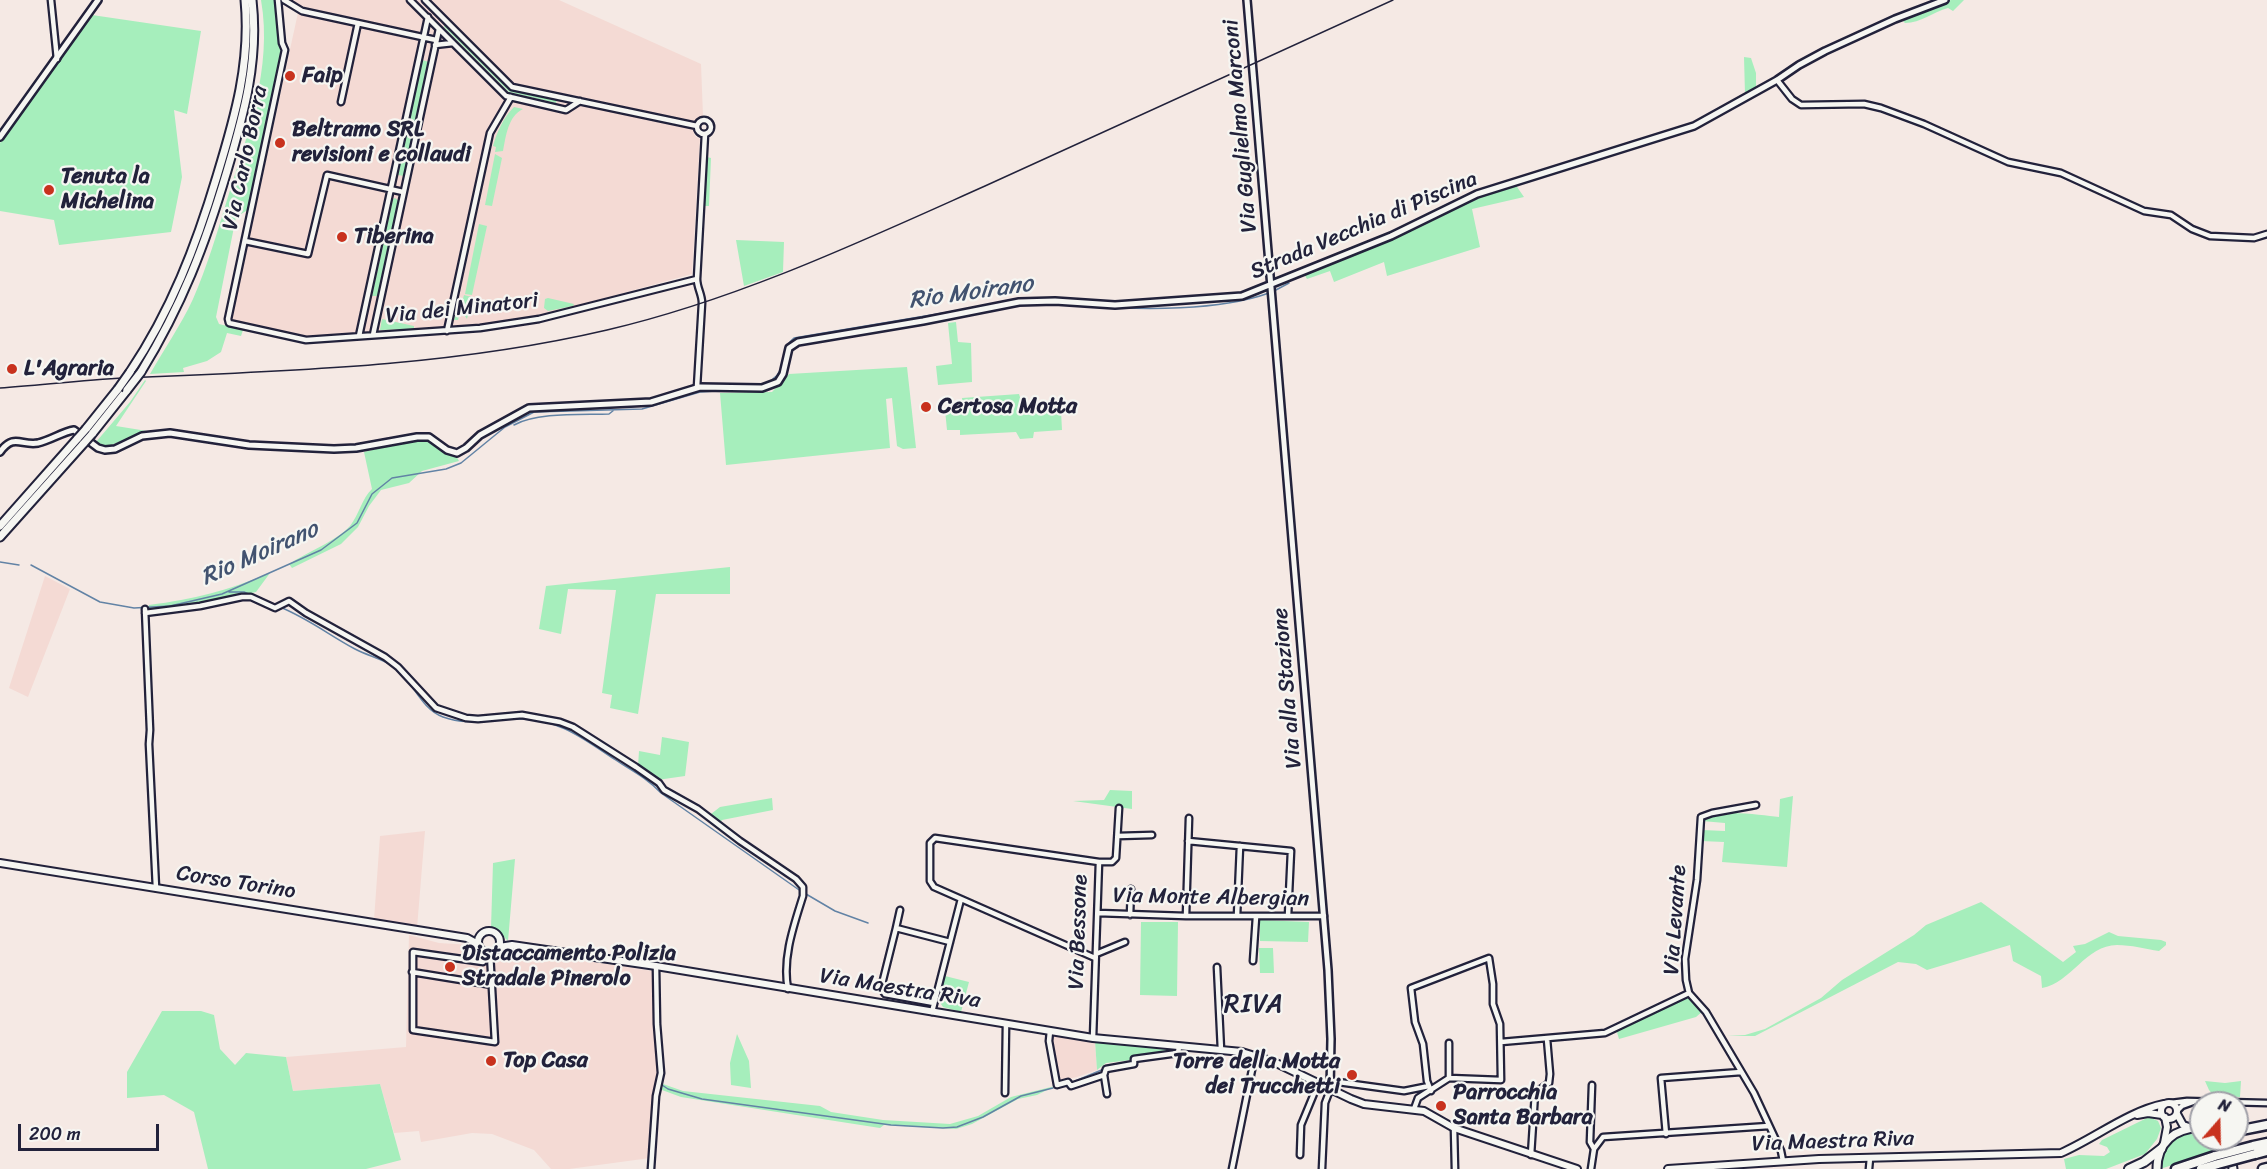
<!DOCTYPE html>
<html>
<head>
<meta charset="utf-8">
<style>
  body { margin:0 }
  #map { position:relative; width:2267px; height:1169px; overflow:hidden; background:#f5e9e4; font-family:Sriracha,sans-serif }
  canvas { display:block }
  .north { position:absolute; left:2189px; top:1091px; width:60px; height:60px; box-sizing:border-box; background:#f6f6f2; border:2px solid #a1a1a9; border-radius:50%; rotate:20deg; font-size:16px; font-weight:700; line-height:24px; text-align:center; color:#22223b }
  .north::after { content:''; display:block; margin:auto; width:21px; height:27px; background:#c8321e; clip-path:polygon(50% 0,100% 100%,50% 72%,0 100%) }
  .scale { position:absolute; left:18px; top:1124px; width:141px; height:27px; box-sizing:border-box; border:3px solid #22223b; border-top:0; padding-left:8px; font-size:18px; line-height:21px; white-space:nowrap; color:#22223b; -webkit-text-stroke:4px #f6f6f2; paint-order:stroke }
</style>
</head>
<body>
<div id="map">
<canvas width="2267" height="1169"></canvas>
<div class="north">N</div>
<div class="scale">200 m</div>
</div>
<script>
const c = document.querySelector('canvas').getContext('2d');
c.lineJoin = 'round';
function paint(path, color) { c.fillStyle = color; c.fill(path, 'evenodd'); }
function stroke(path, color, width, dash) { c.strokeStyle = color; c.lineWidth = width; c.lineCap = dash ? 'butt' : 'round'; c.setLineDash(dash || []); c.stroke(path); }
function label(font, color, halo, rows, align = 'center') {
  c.font = font + ' Sriracha,sans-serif'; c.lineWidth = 4.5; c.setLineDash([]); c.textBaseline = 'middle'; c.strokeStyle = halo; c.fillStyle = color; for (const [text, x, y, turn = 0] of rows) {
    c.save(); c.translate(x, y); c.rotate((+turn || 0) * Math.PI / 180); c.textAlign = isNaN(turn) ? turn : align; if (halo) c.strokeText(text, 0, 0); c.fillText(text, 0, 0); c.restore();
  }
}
paint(new Path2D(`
  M288,0H559L701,64L703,116L693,123V130L695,136L700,139L692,274L526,320L415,331L307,337L231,322L299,8Z
  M45,576L70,589L28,697L9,688Z
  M425,831L417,928L374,920L380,836Z
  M409,935L439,943L471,945L480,955L493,957L508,949L652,971L660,1071L650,1158L569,1169H551L534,1150L492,1134L472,1133L421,1142L419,1131L394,1133L380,1084L293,1091L286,1057L406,1047Z
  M1051,1034L1095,1041L1097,1070L1077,1077L1058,1081Z`), '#f4dad4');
paint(new Path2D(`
  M261,0H275L282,57L251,208L236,217L216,317L219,324L243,330L241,336L227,333L221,352L207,361L183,368L184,372L150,374C164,349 181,325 193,299C207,267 217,233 227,200C247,136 273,68 261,0Z
  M1951,0H1964L1953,11L1948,8C1933,12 1921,23 1905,23L1902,20Z
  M92,15L201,31L187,114L174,110L182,177L171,232L59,245L54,220L0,211V143Z
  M445,23L513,90L557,99L556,103L509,92L444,27Z
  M1744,57L1751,58L1756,73V89L1745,94Z
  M422,60L429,62L404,176L398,175Z
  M514,107L523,109C508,116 506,136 503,151L495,152L496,147L493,146C497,132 503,118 514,107Z
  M495,154L502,158L492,206L485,205Z
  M707,157L711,158L709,206H704Z
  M1515,184L1524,197L1472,209L1480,247L1387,276L1384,262L1334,282L1330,271L1307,279L1304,274L1406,232L1472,197Z
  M395,198L399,201L379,296H372L393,199Z
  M479,224L487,226L472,295L465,294Z
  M736,240L784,242L783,272L744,286Z
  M464,295L472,297L467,319L465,316H459L458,320H454L457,309H460Z
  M548,298L574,304L573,306L548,311L544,308L545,299Z
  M382,319L414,326V329L380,330Z
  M956,322L958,342L971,343L972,382L938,385L936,366L952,364L948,323Z
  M907,367L916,448L903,449L897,446L892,398L886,399L890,448L726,465L720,393L772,392L789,374Z
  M145,380L146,381L116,426L147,431L106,447L96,442L130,402Z
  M1019,394L1025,413L1061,411L1062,430L1034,432L1033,438L1020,439L1016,432L960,435V430H947L945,410L963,408L962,398Z
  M416,439C430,439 453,448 459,461L422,471L409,483L381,490L369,506L358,527L341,544L292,568L289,564C306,553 336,541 350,526C359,515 362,498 372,489L364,452Z
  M730,567V594H656L638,714L610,708L612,695L602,693L616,590L568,589L561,634L539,629L546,586Z
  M270,573L256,592L209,602L148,611L149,605C195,599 226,591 270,573Z
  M662,737L689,742L685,776L657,780L638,766L639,751L660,755Z
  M1110,790L1132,791V809L1073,801L1104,800Z
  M1793,796L1787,867L1722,862L1724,842L1701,841L1702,830L1725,831V823L1702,821C1713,807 1761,815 1779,817L1780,799Z
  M772,798L773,810L722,820L720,823L711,814L720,807Z
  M515,859L508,941L499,932L491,928L493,863Z
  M1981,902L2063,962L2076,952L2073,946L2085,944L2109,932L2118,936L2161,940L2166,942V945L2159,951C2146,949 2131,945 2117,945C2086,945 2071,983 2042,988L2041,976L2013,961L2010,945L1927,970L1916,964L1898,962L1755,1036H1727L1745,1035L1765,1029L1821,998L1842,980L1914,935L1926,925Z
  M1260,920L1309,922L1308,942L1260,941Z
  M1141,922H1178L1177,996L1140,995Z
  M1259,948H1273L1274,973H1260Z
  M945,976L969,982L961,1012L943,1007L939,1001Z
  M1689,996L1703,1011L1696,1017L1619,1039L1616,1029Z
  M162,1011H201L214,1015L220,1049L235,1065L246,1053L286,1057L293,1091L380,1084L401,1160L366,1169H208L194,1112L164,1095L127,1098V1072Z
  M737,1034L749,1061L751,1088L731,1085L730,1063Z
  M1095,1041L1175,1049L1170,1052L1131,1058V1060L1106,1063L1097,1070Z
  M2205,1081L2225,1083L2241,1081L2240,1097L2214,1096L2209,1090Z
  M663,1084L683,1091L820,1106L831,1112L883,1120L950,1124L978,1116L1011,1097L1055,1086L1037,1095L1018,1099L972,1124L956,1129L884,1125L880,1128L681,1097L662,1090Z
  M2149,1117L2158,1121L2161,1128L2157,1139L2145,1154L2106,1169H2066L2064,1159L2079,1155L2104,1156L2110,1152L2107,1147L2099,1144L2102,1140Z
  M2188,1132H2201V1139H2217L2225,1148L2160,1169C2162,1149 2169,1138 2188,1132Z`), '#a6eebc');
stroke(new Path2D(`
  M1274,291L1289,283
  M1052,303C1063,306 1077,305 1089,306C1142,310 1219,311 1269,293
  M978,307L1017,299H1041
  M773,379C787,370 780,348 794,338L973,308
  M720,391H762L773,387
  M514,425C537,412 582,415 609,414L614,410
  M0,562L19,565
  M31,565L100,602L134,608L170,606L222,594L321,550L357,523L372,494L392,478L446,469L461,463L505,427L534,412L642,409L700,392L716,391
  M229,592H244L275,606
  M280,607C309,619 329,635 355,649C368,656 384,659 396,668C413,682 421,709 443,717C467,726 490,719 515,719C557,718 580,736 614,759C631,770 647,778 661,793L802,892
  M806,894L835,911L868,923
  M1138,1061L1155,1059
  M1073,1082L1111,1066
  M662,1085L668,1089L702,1099L891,1125L943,1128L957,1127L983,1117L1021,1096L1053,1088`), '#6283a5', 1.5);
const minor = new Path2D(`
  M51,0L57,59
  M278,0L282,43L285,50L228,319L229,323L306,340L480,328L539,319L697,279
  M284,0L302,11L436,40
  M410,0L506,96L566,110L580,101
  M425,0L512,87L697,126
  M435,45L453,43
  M1777,80L1792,99L1801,105L1864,104L1881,108L1924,124L2008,162L2061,173L2144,211L2171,215L2192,229L2210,236L2254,238L2267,234
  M341,102L358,23
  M697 127a7 7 0 1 1 14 0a7 7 0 1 1-14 0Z
  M245,241L308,254L327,175L403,192
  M447,331L490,133L511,97
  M373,335L439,29
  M359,336L428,17
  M697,387L702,303C702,294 697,288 697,279L705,134
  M145,609L150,730L149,744L156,888
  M145,613L200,606L242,597H251L275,608L289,601L306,613L385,657L398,667L436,708L466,718L478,719L522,715L560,722L573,727L636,767L659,783L664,790L698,809L740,841L796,879L803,887V896C794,925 782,958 788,989
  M1756,805L1712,813L1701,817L1697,880L1685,959L1686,980L1689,993L1706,1012L1754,1093L1781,1151L1783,1161
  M1118,836L1152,835
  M1188,841L1291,851L1288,916
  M1098,913L1186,916H1324
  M1130,915L1131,889
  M1186,916L1189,818
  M1237,916L1240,846
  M896,928L900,910
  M1096,954L1125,942
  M1095,958L934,887L930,881V843L935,838L1099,862
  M1253,961L1256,917
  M483,962L413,952V1030L495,1042L490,953
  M1217,967L1221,1050
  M412,972L492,985
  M934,1003L885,994L881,988L896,928L950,942
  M932,1012L961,899
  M1050,1031L1049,1041L1057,1085L1068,1082L1071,1086L1104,1075L1106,1069L1134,1064V1059L1178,1053L1179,1047
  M1093,1038L1099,862H1112L1116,858L1119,808
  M1501,1042L1605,1033L1689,993
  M1104,1075L1107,1094
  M1449,1078V1043
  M1331,1081L1404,1091L1429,1086
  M1592,1085L1590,1142L1594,1149
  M1431,1091L1427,1081L1423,1044L1415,1022L1411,988L1489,958L1493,984V1004L1500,1024L1501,1080L1449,1078
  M1005,1093L1006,1024
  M2171,1103L2187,1101L2267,1103
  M1414,1109L1418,1098L1449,1078
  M2177,1111L2182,1106L2193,1102
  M1454,1128L1455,1169
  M1666,1134L1661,1078L1741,1072
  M1300,1155L1301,1125L1318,1084
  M1531,1155L1535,1093L1549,1083L1550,1074L1547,1039
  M651,1169L656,1096L661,1073L657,1024L656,966
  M1232,1169L1255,1055
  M1322,1169L1325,1103L1330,1090
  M1591,1169L1594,1149L1603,1137L1769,1126
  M1869,1169L1870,1158`);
const tertiary = new Path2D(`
  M1247,0L1328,970L1331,1039L1330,1090
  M0,137L98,0
  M0,452C14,433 21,446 38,443C51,440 62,432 74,430L98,448L105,450L115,449L142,436L170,433L249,445L334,449L356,448L417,437H429L447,450L457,453L466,448L480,435L529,408L651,402L700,387L762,388L778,382L783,374L789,348L798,342L923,321L1019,302L1055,301L1115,305L1242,296L1391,236L1477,194L1694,126L1777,80L1799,65L1825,51L1895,19L1945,0`);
const secondary = new Path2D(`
  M0,863L467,938L478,944
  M478 942a11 11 0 1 1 22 0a11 11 0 1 1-22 0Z
  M499,947L512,945L656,966L1093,1038L1242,1052L1274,1062L1351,1099L1364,1104L1424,1111L1454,1128L1577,1169
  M2161 1111a8 8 0 1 1 16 0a8 8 0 1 1-16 0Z
  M2177,1114L2183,1125L2192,1128
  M2137,1115L2148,1113L2162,1115
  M2164,1143L2167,1127L2165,1117
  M1668,1169L1819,1159L2061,1153C2095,1138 2129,1111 2164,1104`);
const primary = new Path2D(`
  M130,372C171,311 196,246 217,176C235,117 251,62 245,0
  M141,372C182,305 205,245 227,171C244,114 259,60 252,0
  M86,429L118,389
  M92,434L127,390
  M0,526L78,438
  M0,537L84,443
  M2222,1139L2230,1151L2233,1169
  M2157,1169C2157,1143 2175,1127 2201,1128`);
const trunk = new Path2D(`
  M2129,1169L2144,1162L2161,1149`);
const motorway = new Path2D(`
  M2237,1131L2267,1125
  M2253,1146L2267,1143
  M2255,1154L2267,1151
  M2176,1169L2215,1156
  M2201,1169L2218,1164
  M2263,1169L2267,1168`);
stroke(minor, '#22223b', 9);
stroke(tertiary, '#22223b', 10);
stroke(secondary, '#22223b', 10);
stroke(primary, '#22223b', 11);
stroke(trunk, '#22223b', 12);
stroke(motorway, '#22223b', 13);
stroke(minor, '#f6f6f2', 4.5);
stroke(tertiary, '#f6f6f2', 5);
stroke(secondary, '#f6f6f2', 6);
stroke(primary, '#f6f6f2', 7);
stroke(trunk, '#f6f6f2', 8);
stroke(motorway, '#f6f6f2', 8);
stroke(new Path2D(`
  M0,388C42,385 83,380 125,378C287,371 449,367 607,330C739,299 862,241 985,186C1121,124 1257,62 1393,0`), '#22223b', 1.5);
const primaryBridge = new Path2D(`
  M118,389L130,372
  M127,390L141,372
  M78,438L86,429
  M84,443L92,434`);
const motorwayBridge = new Path2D(`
  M2215,1156L2253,1146
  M2218,1164L2255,1154`);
stroke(primaryBridge, '#22223b', 11, []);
stroke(motorwayBridge, '#22223b', 13, []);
stroke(primaryBridge, '#f6f6f2', 7);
stroke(motorwayBridge, '#f6f6f2', 8);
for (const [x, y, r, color] of [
  [290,76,6,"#c8321e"],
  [280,143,6,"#c8321e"],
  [49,190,6,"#c8321e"],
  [342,237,6,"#c8321e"],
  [12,369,6,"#c8321e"],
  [926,407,6,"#c8321e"],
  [450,967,6,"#c8321e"],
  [491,1061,6,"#c8321e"],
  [1352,1075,6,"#c8321e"],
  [1441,1106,6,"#c8321e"]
]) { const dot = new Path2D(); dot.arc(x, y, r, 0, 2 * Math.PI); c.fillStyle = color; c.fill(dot); stroke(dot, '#f6f6f2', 2); }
label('bold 22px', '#22223b', '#f6f6f2', [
  ["Faip",302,76],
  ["Beltramo SRL",292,130],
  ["revisioni e collaudi",292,155],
  ["Tenuta la",61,177],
  ["Michelina",61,202],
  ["Tiberina",354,237],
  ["L'Agraria",24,369],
  ["Certosa Motta",938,407],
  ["Distaccamento Polizia",462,954],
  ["Stradale Pinerolo",462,979],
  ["Top Casa",503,1061],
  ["Torre della Motta",1340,1062,"right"],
  ["dei Trucchetti",1340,1087,"right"],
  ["Parrocchia",1453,1093],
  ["Santa Barbara",1453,1118]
], 'left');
label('22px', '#22223b', '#f6f6f2', [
  ["Via Guglielmo Marconi",1241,126,-95],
  ["Via Carlo Borra",246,158,-78],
  ["Strada Vecchia di Piscina",1364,226,-23],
  ["Via dei Minatori",462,309,-6],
  ["Via alla Stazione",1288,688,-95],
  ["Corso Torino",236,883,9],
  ["Via Monte Albergian",1211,898,1],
  ["Via Levante",1676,920,-86],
  ["Via Bessone",1079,932,-88],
  ["Via Maestra Riva",900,989,9],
  ["Via Maestra Riva",1833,1142,-2]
]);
label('italic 24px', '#425370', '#f6f6f2', [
  ["Rio Moirano",971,293,-8],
  ["Rio Moirano",260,554,-24]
]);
c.letterSpacing = '1.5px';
label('26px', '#22223b', '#f6f6f2', [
  ["RIVA",1254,1005]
]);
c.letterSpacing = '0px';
</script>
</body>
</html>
